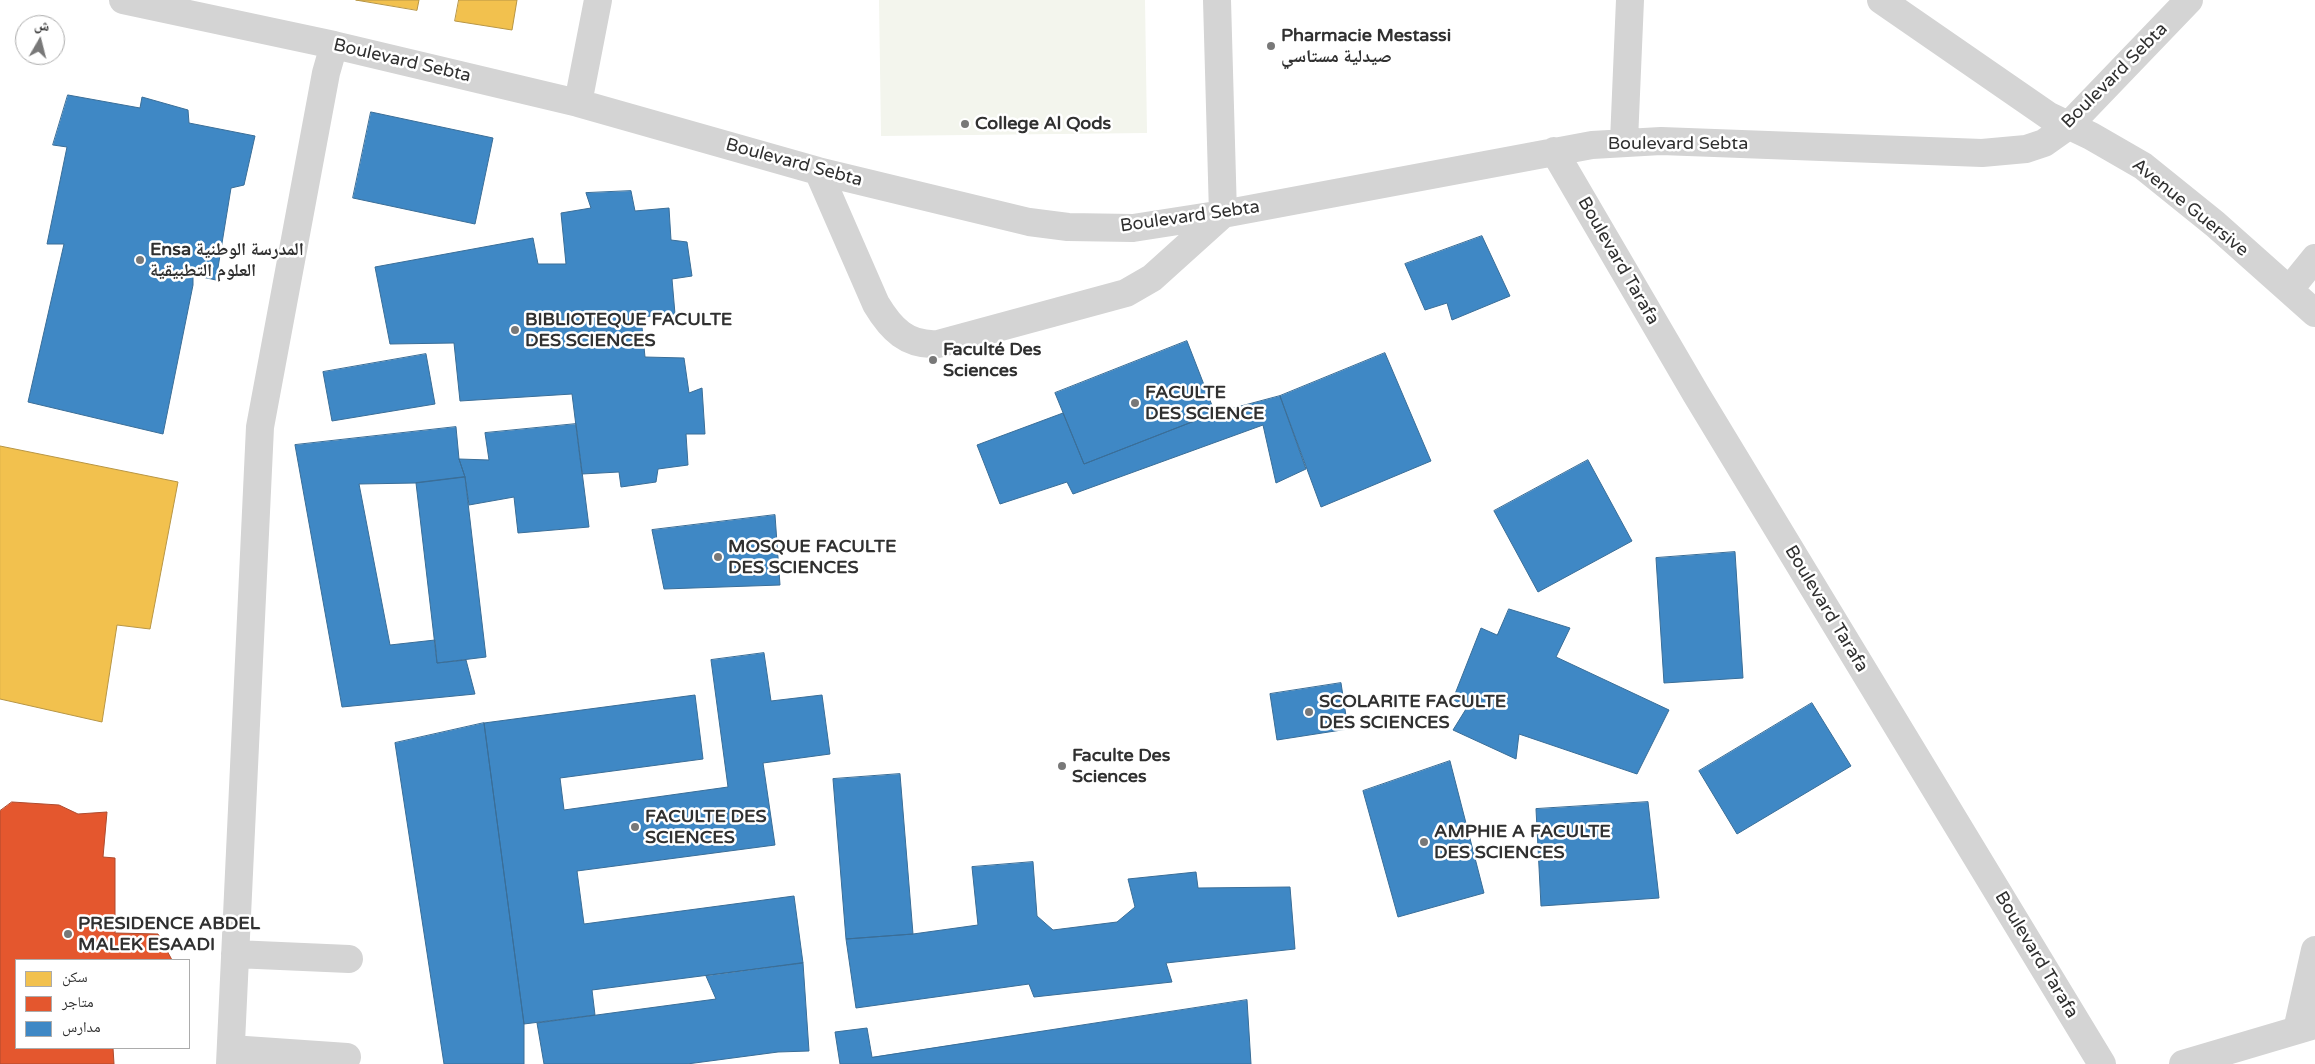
<!DOCTYPE html>
<html>
<head>
<meta charset="utf-8">
<style>
  body { margin:0 }
  #map { position:relative; width:2315px; height:1064px; overflow:hidden; background:#fff; font-family:"Varela Round","Noto Naskh Arabic",sans-serif }
  canvas { display:block }
  .legend { position:absolute; left:15px; top:959px; width:175px; height:90px; box-sizing:border-box; background:#fff; border:1px solid #acacac; margin:0; padding:6px 9px; list-style:none; font-size:15px; color:#303030 }
  .legend li { display:flex; align-items:center; gap:10px; height:25px }
  .legend b { width:25px; border:1px solid #acacac }
  .north { position:absolute; left:15px; top:15px; width:50px; height:50px; box-sizing:border-box; background:#fff; border:1px solid #acacac; border-radius:50%; rotate:8deg; font-size:14px; font-weight:700; line-height:20px; text-align:center; color:#303030 }
  .north::after { content:''; display:block; margin:auto; width:18px; height:22px; background:#787878; clip-path:polygon(50% 0,100% 100%,50% 72%,0 100%) }
</style>
</head>
<body>
<div id="map">
<canvas width="2315" height="1064"></canvas>
<ul class="legend">
<li><b style="height:14px;background:#f2c14e"></b>سكن</li>
<li><b style="height:14px;background:#e4572e"></b>متاجر</li>
<li><b style="height:14px;background:#3f88c5"></b>مدارس</li>
</ul>
<div class="north">ش</div>
</div>
<script>
const c = document.querySelector('canvas').getContext('2d');
c.lineJoin = 'round';
function paint(path, color) { c.fillStyle = color; c.fill(path, 'evenodd'); }
function stroke(path, color, width, dash) { c.strokeStyle = color; c.lineWidth = width; c.lineCap = dash ? 'butt' : 'round'; c.setLineDash(dash || []); c.stroke(path); }
function label(font, color, halo, rows, align = 'center') {
  c.font = font + ' "Varela Round","Noto Naskh Arabic",sans-serif'; c.lineWidth = 5; c.setLineDash([]); c.textBaseline = 'middle'; c.strokeStyle = halo; c.fillStyle = color; for (const [text, x, y, turn = 0] of rows) {
    c.save(); c.translate(x, y); c.rotate((+turn || 0) * Math.PI / 180); c.textAlign = isNaN(turn) ? turn : align; if (halo) c.strokeText(text, 0, 0); c.fillText(text, 0, 0); c.restore();
  }
}
paint(new Path2D(`
  M879,0H1145L1147,133L881,136Z`), '#f3f5ed');
const homes = new Path2D(`
  M356,0H419L417,10Z
  M459,0H517L512,30L455,21Z
  M0,446L178,482L150,629L117,625L102,722L0,699Z`);
paint(homes, '#f2c14e');
stroke(homes, '#b89645', 1);
const shops = new Path2D(`
  M12,802L59,805L78,814L107,812L103,857L115,858V933L158,934L172,960H16V1048H113L114,1064H0V811Z`);
paint(shops, '#e4572e');
stroke(shops, '#ae4b2f', 1);
const schools = new Path2D(`
  M68,95L140,108L142,97L188,110L189,123L255,136L244,185L231,188L216,280L193,275V285L163,434L28,402L64,244H47L67,147L53,145Z
  M371,112L493,138L475,224L353,198Z
  M631,191L635,211L669,208L671,240L687,242L692,276L672,279L675,314L641,317L645,357L684,358L689,393L702,388L705,434H686L688,465L658,469L656,482L621,487L619,472L582,474L572,394L460,401L454,343L390,344L375,267L533,238L538,264H566L561,213L591,208L586,193Z
  M1482,236L1510,296L1452,320L1447,303L1425,310L1405,264Z
  M1187,341L1215,413L1084,464L1055,393Z
  M1385,353L1431,461L1321,507L1280,396Z
  M426,354L435,404L332,421L323,372Z
  M1280,396L1306,469L1276,483L1263,425L1073,494L1067,482L1000,504L977,445L1063,413L1084,464L1215,413Z
  M576,424L589,527L518,533L514,497L469,505L465,477L459,459L489,460L485,433Z
  M456,427L459,459L465,477L416,483L359,484L390,645L435,640L437,663L466,660L475,694L342,707L295,445Z
  M1588,460L1632,541L1538,592L1494,511Z
  M465,477L486,657L437,663L416,483Z
  M775,515L780,585L664,589L652,530Z
  M1735,552L1743,678L1664,683L1656,558Z
  M1509,609L1570,628L1556,657L1669,710L1637,774L1519,734L1516,759L1453,730L1466,709L1453,699L1481,628L1497,635Z
  M764,653L771,701L822,695L830,754L763,763L775,845L577,871L584,924L794,896L803,963L592,990L595,1015L524,1024L484,723L695,695L703,759L560,778L564,810L728,787L711,660Z
  M1341,683L1348,729L1277,740L1270,694Z
  M1812,703L1851,766L1737,834L1699,771Z
  M484,723L524,1024V1064H444L395,743Z
  M1450,761L1484,893L1398,917L1363,791Z
  M900,774L913,934L846,939L833,779Z
  M1648,802L1659,898L1541,906L1536,809Z
  M1033,862L1037,916L1053,930L1117,922L1135,907L1128,879L1196,872L1198,888L1290,887L1295,949L1166,963L1172,982L1034,997L1029,984L856,1008L846,939L913,934L978,925L972,867Z
  M803,963L809,1051L778,1052L687,1064H544L537,1023L716,999L706,976Z
  M1247,1000L1251,1064H840L835,1032L867,1028L872,1057Z`);
paint(schools, '#3f88c5');
stroke(schools, '#3a6e98', 1);
stroke(new Path2D(`
  M123,0L334,45L578,103L818,171L1029,222L1068,227L1133,228L1223,214L1592,145L1661,141L1982,153L2026,149L2044,143L2068,126L2189,0
  M1881,0L2049,116L2091,136L2143,166L2215,224L2315,313
  M578,103L598,0
  M1624,141L1630,0
  M1554,151L1696,394L2102,1064
  M818,171L876,304C891,329 907,346 938,344L1126,293L1152,278L1223,214L1217,0
  M2289,290L2315,258
  M235,954L349,959
  M2297,1030L2315,950
  M231,1049L347,1057
  M230,1064L260,427L326,73L334,45
  M2183,1064L2315,1025`), '#d4d4d4', 28);
for (const [x, y, r, color] of [
  [1271,46,5,"#787878"],
  [965,124,5,"#787878"],
  [140,260,5,"#787878"],
  [515,330,5,"#787878"],
  [933,360,5,"#787878"],
  [1135,403,5,"#787878"],
  [718,557,5,"#787878"],
  [1309,712,5,"#787878"],
  [1062,766,5,"#787878"],
  [635,827,5,"#787878"],
  [1424,842,5,"#787878"],
  [68,934,5,"#787878"]
]) { const dot = new Path2D(); dot.arc(x, y, r, 0, 2 * Math.PI); c.fillStyle = color; c.fill(dot); stroke(dot, '#fff', 2); }
label('bold 18px', '#303030', '#fff', [
  ["Pharmacie Mestassi",1281,36],
  ["صيدلية مستاسي",1281,57],
  ["College Al Qods",975,124],
  ["Ensa المدرسة الوطنية",150,250],
  ["العلوم التطبيقية",150,271],
  ["BIBLIOTEQUE FACULTE",525,320],
  ["DES SCIENCES",525,341],
  ["Faculté Des",943,350],
  ["Sciences",943,371],
  ["FACULTE",1145,393],
  ["DES SCIENCE",1145,414],
  ["MOSQUE FACULTE",728,547],
  ["DES SCIENCES",728,568],
  ["SCOLARITE FACULTE",1319,702],
  ["DES SCIENCES",1319,723],
  ["Faculte Des",1072,756],
  ["Sciences",1072,777],
  ["FACULTE DES",645,817],
  ["SCIENCES",645,838],
  ["AMPHIE A FACULTE",1434,832],
  ["DES SCIENCES",1434,853],
  ["PRESIDENCE ABDEL",78,924],
  ["MALEK ESAADI",78,945]
], 'left');
label('18px', '#303030', '#fff', [
  ["Boulevard Sebta",402,61,13],
  ["Boulevard Sebta",2115,76,-45],
  ["Boulevard Sebta",1678,144],
  ["Boulevard Sebta",794,163,15],
  ["Avenue Guersive",2190,208,39],
  ["Boulevard Sebta",1190,217,-8],
  ["Boulevard Tarafa",1618,261,60],
  ["Boulevard Tarafa",1826,609,59],
  ["Boulevard Tarafa",2036,955,59]
]);
</script>
</body>
</html>
